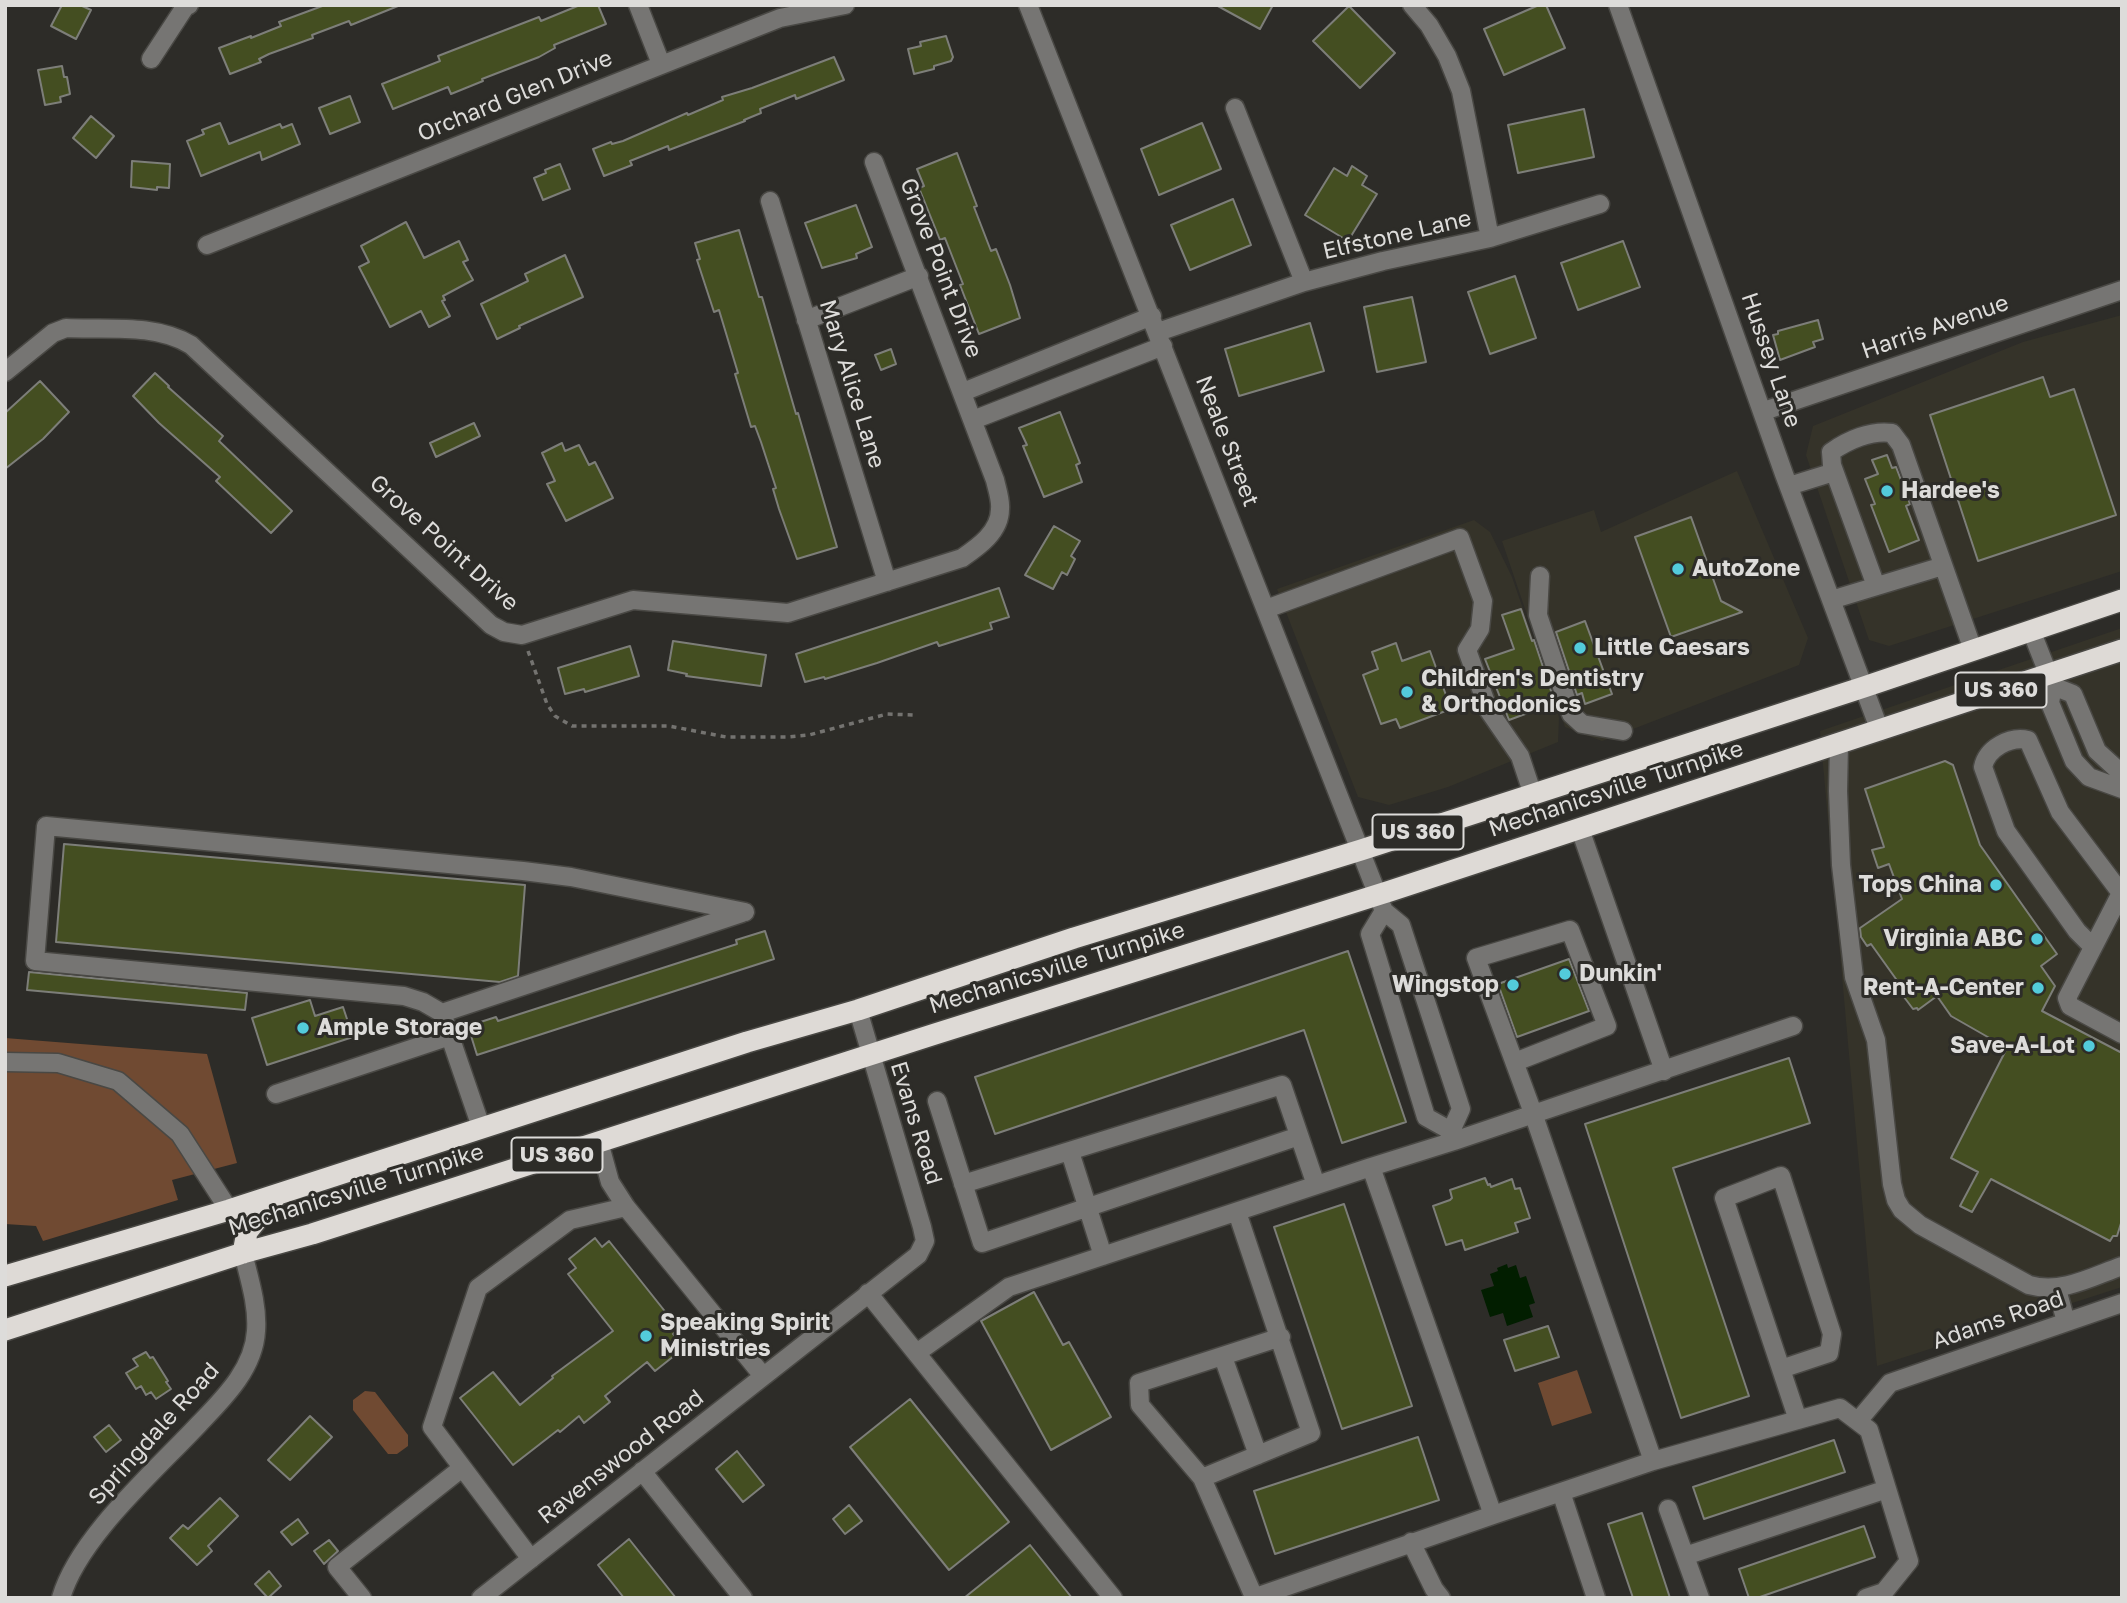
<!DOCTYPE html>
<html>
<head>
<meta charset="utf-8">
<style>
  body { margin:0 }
  #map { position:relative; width:2127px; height:1603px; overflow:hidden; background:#2d2c28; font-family:"Golos Text",sans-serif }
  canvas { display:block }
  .frame { position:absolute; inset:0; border:7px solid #dddcda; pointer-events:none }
</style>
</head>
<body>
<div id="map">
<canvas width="2127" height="1603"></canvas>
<div class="frame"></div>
</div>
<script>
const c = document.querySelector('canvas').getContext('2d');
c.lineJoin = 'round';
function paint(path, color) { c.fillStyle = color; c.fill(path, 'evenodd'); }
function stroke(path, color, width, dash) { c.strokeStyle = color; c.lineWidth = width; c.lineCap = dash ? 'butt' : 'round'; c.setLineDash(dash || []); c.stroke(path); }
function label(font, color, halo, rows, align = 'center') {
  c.font = font + ' "Golos Text",sans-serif'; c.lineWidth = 6; c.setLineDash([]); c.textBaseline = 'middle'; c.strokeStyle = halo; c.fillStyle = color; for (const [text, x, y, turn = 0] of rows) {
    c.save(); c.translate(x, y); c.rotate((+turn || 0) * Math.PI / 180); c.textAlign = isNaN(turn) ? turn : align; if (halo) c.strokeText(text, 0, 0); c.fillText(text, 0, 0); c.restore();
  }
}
paint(new Path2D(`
  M2122,315V571L1889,646L1869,640L1806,455L1813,426L2023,342Z
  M1737,471L1808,638L1799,665L1602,741L1565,727L1502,541L1594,510L1601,532Z
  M1474,520L1490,532L1512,577L1556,704L1559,718L1558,742L1448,787L1389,805L1358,797L1277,589Z
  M2122,628V1287L1877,1366L1820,731Z`), '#353329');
paint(new Path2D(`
  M5,1038L207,1054L237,1163L172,1180L178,1200L43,1241L36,1226L5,1224Z
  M1577,1370L1592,1413L1552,1426L1538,1383Z
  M365,1391L375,1392L408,1435V1446L397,1454H388L353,1410V1400Z`), '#704a32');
paint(new Path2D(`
  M1507,1264L1508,1268L1516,1265L1520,1278L1526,1276L1535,1303L1529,1305L1533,1317L1507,1326L1503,1313L1490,1317L1481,1290L1494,1286L1490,1274L1498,1271L1497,1268Z`), '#021e00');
const building = new Path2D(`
  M62,5H80L91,10L76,39L51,26Z
  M325,5L398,6L351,25L349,21L312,35L313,38L269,54L259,59L261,62L230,74L219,48L251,36V38L281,26L279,22Z
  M580,5H598L606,24L554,45L555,48L539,57L482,79L483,81L451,94L448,87L393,109L382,84L440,61L438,56L539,17L541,21Z
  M1216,5H1273L1260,29Z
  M1539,5H1546L1565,48L1504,75L1484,29Z
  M1349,6L1395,53L1360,88L1313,41Z
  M946,36L953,57L951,61L934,66V69L914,74L908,49L921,46L920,42Z
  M834,57L844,80L796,99L795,95L760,109L761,113L744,120L745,121L669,150L668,146L630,161L632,165L604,176L593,149L611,142L612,144L623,141L687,113L688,115L723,100L722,97L752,88Z
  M62,66L64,77H67L70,94L60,97L61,102L45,105L38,70Z
  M350,96L360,122L330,134L319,108Z
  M1584,109L1594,157L1518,173L1508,125Z
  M91,116L114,136L96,158L73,138Z
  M220,123L229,144L280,124L282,128L292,124L300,144L262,160L260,152L201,176L187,141L204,134L202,130Z
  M1202,123L1221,169L1159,195L1141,149Z
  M957,153L977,206L974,207L991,251L996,249L1010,285L1020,318L979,334L960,285L963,284L945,238L940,240L919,188L924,186L917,169Z
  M132,161L170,164L169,188L157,187V190L131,187Z
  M560,164L570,189L543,200L534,178L546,173L545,170Z
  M1352,166L1367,176L1362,185L1377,194L1348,241L1305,215L1334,168L1347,176Z
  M1233,199L1251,245L1190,270L1171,225Z
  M856,205L872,247L856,254L857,258L822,268L805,223Z
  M406,222L424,258L459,241L468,260L463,262L473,280L443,296L445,300L442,301L450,316L429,327L421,311L390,327L359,267L369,262L361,246Z
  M739,230L759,297H762L796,414L798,413L837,547L797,559L779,509L773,489L776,488L761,442L755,426L751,427L735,374L738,373L719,310L714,312L697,260L700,259L695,243Z
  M1623,241L1640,287L1578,310L1561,263Z
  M565,255L583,297L519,326L520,328L497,339L481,304L528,281L525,274Z
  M1515,276L1536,338L1490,354L1468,292Z
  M1412,297L1426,362L1377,372L1364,307Z
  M1818,320L1823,339L1813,342L1815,347L1780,360L1773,335L1778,334V331Z
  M1310,323L1324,371L1239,396L1225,349Z
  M891,349L896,364L881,370L875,355Z
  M155,373L169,386L168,387L223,436L219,441L292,511L271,533L216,481L220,477L159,423L133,396Z
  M2043,377L2050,397L2074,389L2116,515L1978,561L1930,415Z
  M40,381L69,412L43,439L5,469V413Z
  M1060,412L1080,463L1076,465L1082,482L1044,497L1023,446L1027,445L1019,428Z
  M474,423L480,436L436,457L430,443Z
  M562,443L565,451L579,445L589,465L595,462L613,498L566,521L547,484L555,481L542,453Z
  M1887,455L1892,468L1896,467L1906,493L1910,504L1906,506L1919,540L1889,552L1871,505L1875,504L1865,479L1878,474L1872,460Z
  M1691,517L1721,601L1742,612L1671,637L1635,537Z
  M1054,526L1080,541L1071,556L1075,559L1067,575L1062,572L1053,589L1025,575Z
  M999,588L1009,617L990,623L992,629L939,646L937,642L877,663L825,679L824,677L805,682L796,654Z
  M1521,609L1532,641L1534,640L1555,703L1509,720L1485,659L1514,649L1502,615Z
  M1585,621L1612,694L1585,704L1582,693L1577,695L1556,632Z
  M673,641L766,655L761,686L686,676L687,674L668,670Z
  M1396,643L1402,661L1430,651L1451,709L1400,728L1396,719L1381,724L1363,675L1378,669L1372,652Z
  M630,646L639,676L585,692L584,689L565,694L558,668Z
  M1945,761L1953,765L1980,845L2057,954L2041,966L2055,986L2042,1011L2122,1053V1220L2117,1236H2113L2110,1241L1991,1179L1972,1212L1960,1206L1978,1172L1951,1158L2007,1048L1951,1016L1937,996L1918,1010L1917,1008L1913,1009L1898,989L1901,986L1871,944L1867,946L1861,937L1860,928L1902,899L1889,864L1878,868L1872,850L1884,847L1865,789Z
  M64,844L525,885L518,976L500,982L56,942Z
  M765,931L774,959L477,1055L468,1026L496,1017L498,1021L737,944L736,940Z
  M1348,951L1406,1122L1342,1143L1304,1030L995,1134L975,1077Z
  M1569,959L1589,1011L1517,1037L1498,984Z
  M29,972L247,993L245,1010L27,990Z
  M310,1000L315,1016L343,1007L353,1037L267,1065L252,1018Z
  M1789,1058L1810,1123L1673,1168L1749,1396L1681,1418L1585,1124Z
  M1485,1178L1488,1185L1490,1184L1491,1187L1512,1179L1515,1189L1520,1188L1530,1218L1515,1223L1518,1232L1465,1250L1462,1240L1446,1245L1433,1206L1450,1200L1452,1198L1450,1190Z
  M1344,1204L1412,1406L1342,1429L1274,1227Z
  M595,1238L602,1247L609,1241L679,1329L673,1334L684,1348L655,1371L647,1362L605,1396L610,1402L584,1423L579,1416L560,1432L558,1430L513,1465L460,1398L493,1372L520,1405L553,1378L552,1376L613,1331L568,1274L576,1268L569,1259Z
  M1034,1292L1063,1345L1069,1342L1111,1417L1051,1450L981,1321Z
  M1548,1326L1559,1357L1515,1371L1504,1340Z
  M146,1352L150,1358L153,1357L168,1381L166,1382L171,1389L156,1399L151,1392L146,1395L141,1386L136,1389L126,1373L138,1366L133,1359Z
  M910,1399L1009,1522L949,1570L850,1447Z
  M310,1416L332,1437L290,1480L268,1460Z
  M109,1425L121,1440L106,1452L94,1437Z
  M1418,1437L1439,1500L1275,1554L1254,1491Z
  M1834,1440L1845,1472L1704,1519L1693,1487Z
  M737,1451L764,1485L743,1502L716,1469Z
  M220,1498L238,1516L208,1546L212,1551L197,1565L170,1538L183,1525L188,1529Z
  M849,1505L862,1521L845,1534L833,1519Z
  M1642,1513L1670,1598H1633L1608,1524Z
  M298,1519L308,1533L292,1545L281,1532Z
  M1864,1526L1875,1557L1757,1598H1749L1739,1569Z
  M629,1539L676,1598H624L613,1584L598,1565Z
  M329,1540L338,1551L324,1564L314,1551Z
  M1030,1545L1072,1598H964Z
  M269,1571L281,1586L268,1598L255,1584Z`);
paint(building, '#444e21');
stroke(building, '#7d7e79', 2);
const minor = new Path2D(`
  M638,5L661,64
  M1028,5L1384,911L1401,925L1461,1109L1451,1131L1454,1141
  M1618,5L1784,474L1880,731
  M151,59L185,7L189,5
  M1235,108L1304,282
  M770,201L887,582
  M1490,238L1600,204
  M207,245L780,18L845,5
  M806,320L919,276
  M1158,332L1304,282L1383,261L1490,238L1461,91L1447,56L1429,25L1412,5
  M5,372L53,333L66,328C106,330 155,323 191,345L491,625L504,632L522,635L633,600L788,613L962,558C978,547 1000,532 1000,509C1001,500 997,489 995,480L874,162
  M963,392L1152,316
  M1764,411L2122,290
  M973,420L1163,346
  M1789,486L1834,472
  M1540,576L1538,615L1571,714L1582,724L1623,731
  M1876,586L1832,465L1831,452C1848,440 1871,430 1892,433L1901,445L1973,650
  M1831,600L1943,566
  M1266,609L1460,538L1483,601L1480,629L1467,650L1489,711L1520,756L1533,795
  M2031,630L2053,686L2050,703L2074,761L2089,777L2122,789
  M2053,686L2073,694L2097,751L2122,774
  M1839,744L1838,791L1841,865L1854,977L1876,1040L1892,1184L1896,1200L1902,1210L1920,1225L2029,1285C2062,1294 2091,1277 2122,1266
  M1580,829L1664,1071
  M2122,891L2067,998L2070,1006L2122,1034
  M1384,911L1370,934L1426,1117L1451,1131
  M2093,947L2077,931L2006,831L1983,767C1987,748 2010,736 2028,740L2060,812L2121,893
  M442,1013L423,1002L404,996L35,961L46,826L523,871L571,877L745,912
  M1793,1026L1454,1141L1371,1167L1493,1515L1653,1461L1840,1408L1869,1430L1909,1561L1884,1592L1866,1598
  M5,1062L58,1063L118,1081L180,1134L229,1210
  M1515,1062L1607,1026L1570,930L1476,958L1533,1113L1653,1461
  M276,1094L450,1036
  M937,1101L982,1243L1299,1136
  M481,1127L442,1013L742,913
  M599,1142L610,1182L626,1207L763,1376
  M1070,1152L1103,1256
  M963,1184L1282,1085L1316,1185
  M2057,1289L2066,1322
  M868,1293L1113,1598
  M918,1352L1009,1287L1371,1167
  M1223,1357L1258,1455
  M1781,1369L1829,1353L1832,1334L1781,1176L1724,1198L1798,1420
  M1858,1421L1890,1383L2122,1303
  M642,1471L743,1598
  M1202,1478L1311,1433L1237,1212
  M1561,1492L1596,1598
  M1668,1509L1700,1598
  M1411,1542L1434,1589L1441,1598
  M1685,1556L1887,1489
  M531,1559L432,1427L478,1288L570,1220L626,1207
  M1254,1597L1202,1478L1140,1405L1139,1383L1281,1337
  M61,1598C78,1538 155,1471 199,1424C223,1399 254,1369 256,1331C258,1305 249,1278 243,1253
  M362,1598L337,1567L462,1468
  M481,1598L918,1255L925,1241L922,1227L858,1010
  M1253,1598L1493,1515`);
const highway = new Path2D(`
  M243,1253L247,1232L276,1196
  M5,1276L229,1210L747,1042L858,1010L1074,938L1361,850L1864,687L2122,600
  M5,1330L243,1253L312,1234L935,1034L1390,891L2122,650`);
stroke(minor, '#494844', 21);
stroke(highway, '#494844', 24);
stroke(new Path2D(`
  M528,651L547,704L555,716L572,726H669L726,737H788L809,735L887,714L913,715`), '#747370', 3.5, [5, 5]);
stroke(minor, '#767573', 18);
stroke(highway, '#dedad6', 21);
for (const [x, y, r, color] of [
  [1887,491,7,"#53cbdb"],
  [1678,569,7,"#53cbdb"],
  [1580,648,7,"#53cbdb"],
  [1407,692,7,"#53cbdb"],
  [1996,885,7,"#53cbdb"],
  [2037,939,7,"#53cbdb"],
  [1565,974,7,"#53cbdb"],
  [1513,985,7,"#53cbdb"],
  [2038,988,7,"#53cbdb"],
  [303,1028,7,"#53cbdb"],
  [2089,1046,7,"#53cbdb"],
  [646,1336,7,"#53cbdb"]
]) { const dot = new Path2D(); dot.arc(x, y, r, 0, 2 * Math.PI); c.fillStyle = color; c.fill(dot); stroke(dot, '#2d2c28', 2.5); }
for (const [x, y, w] of [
  [2001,690,91],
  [1418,832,91],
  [557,1155,91]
]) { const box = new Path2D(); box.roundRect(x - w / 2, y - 17.5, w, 35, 5); c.fillStyle = '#2d2c28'; c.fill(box); stroke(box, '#dddcda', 2); }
label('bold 21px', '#dddcda', null, [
  ["US 360",2001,690],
  ["US 360",1418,832],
  ["US 360",557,1155]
]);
label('23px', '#dddcda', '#2d2c28', [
  ["Orchard Glen Drive",515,96,-22],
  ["Elfstone Lane",1397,235,-13],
  ["Grove Point Drive",941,268,69],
  ["Harris Avenue",1935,327,-19],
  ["Hussey Lane",1771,360,71],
  ["Mary Alice Lane",852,384,73],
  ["Neale Street",1227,441,69],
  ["Grove Point Drive",444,543,42],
  ["Mechanicsville Turnpike",1616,789,-18],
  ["Mechanicsville Turnpike",1057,968,-17],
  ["Evans Road",916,1123,73],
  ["Mechanicsville Turnpike",356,1190,-17],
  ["Adams Road",1998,1320,-19],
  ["Springdale Road",154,1434,-48],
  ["Ravenswood Road",621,1457,-38]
]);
label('bold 23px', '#dddcda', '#2d2c28', [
  ["Hardee's",1901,491],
  ["AutoZone",1692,569],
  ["Little Caesars",1594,648],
  ["Children's Dentistry",1421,679],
  ["& Orthodonics",1421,705],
  ["Tops China",1982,885,"right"],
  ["Virginia ABC",2023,939,"right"],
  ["Dunkin'",1579,974],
  ["Wingstop",1499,985,"right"],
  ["Rent-A-Center",2024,988,"right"],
  ["Ample Storage",317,1028],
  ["Save-A-Lot",2075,1046,"right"],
  ["Speaking Spirit",660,1323],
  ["Ministries",660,1349]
], 'left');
</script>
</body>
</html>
